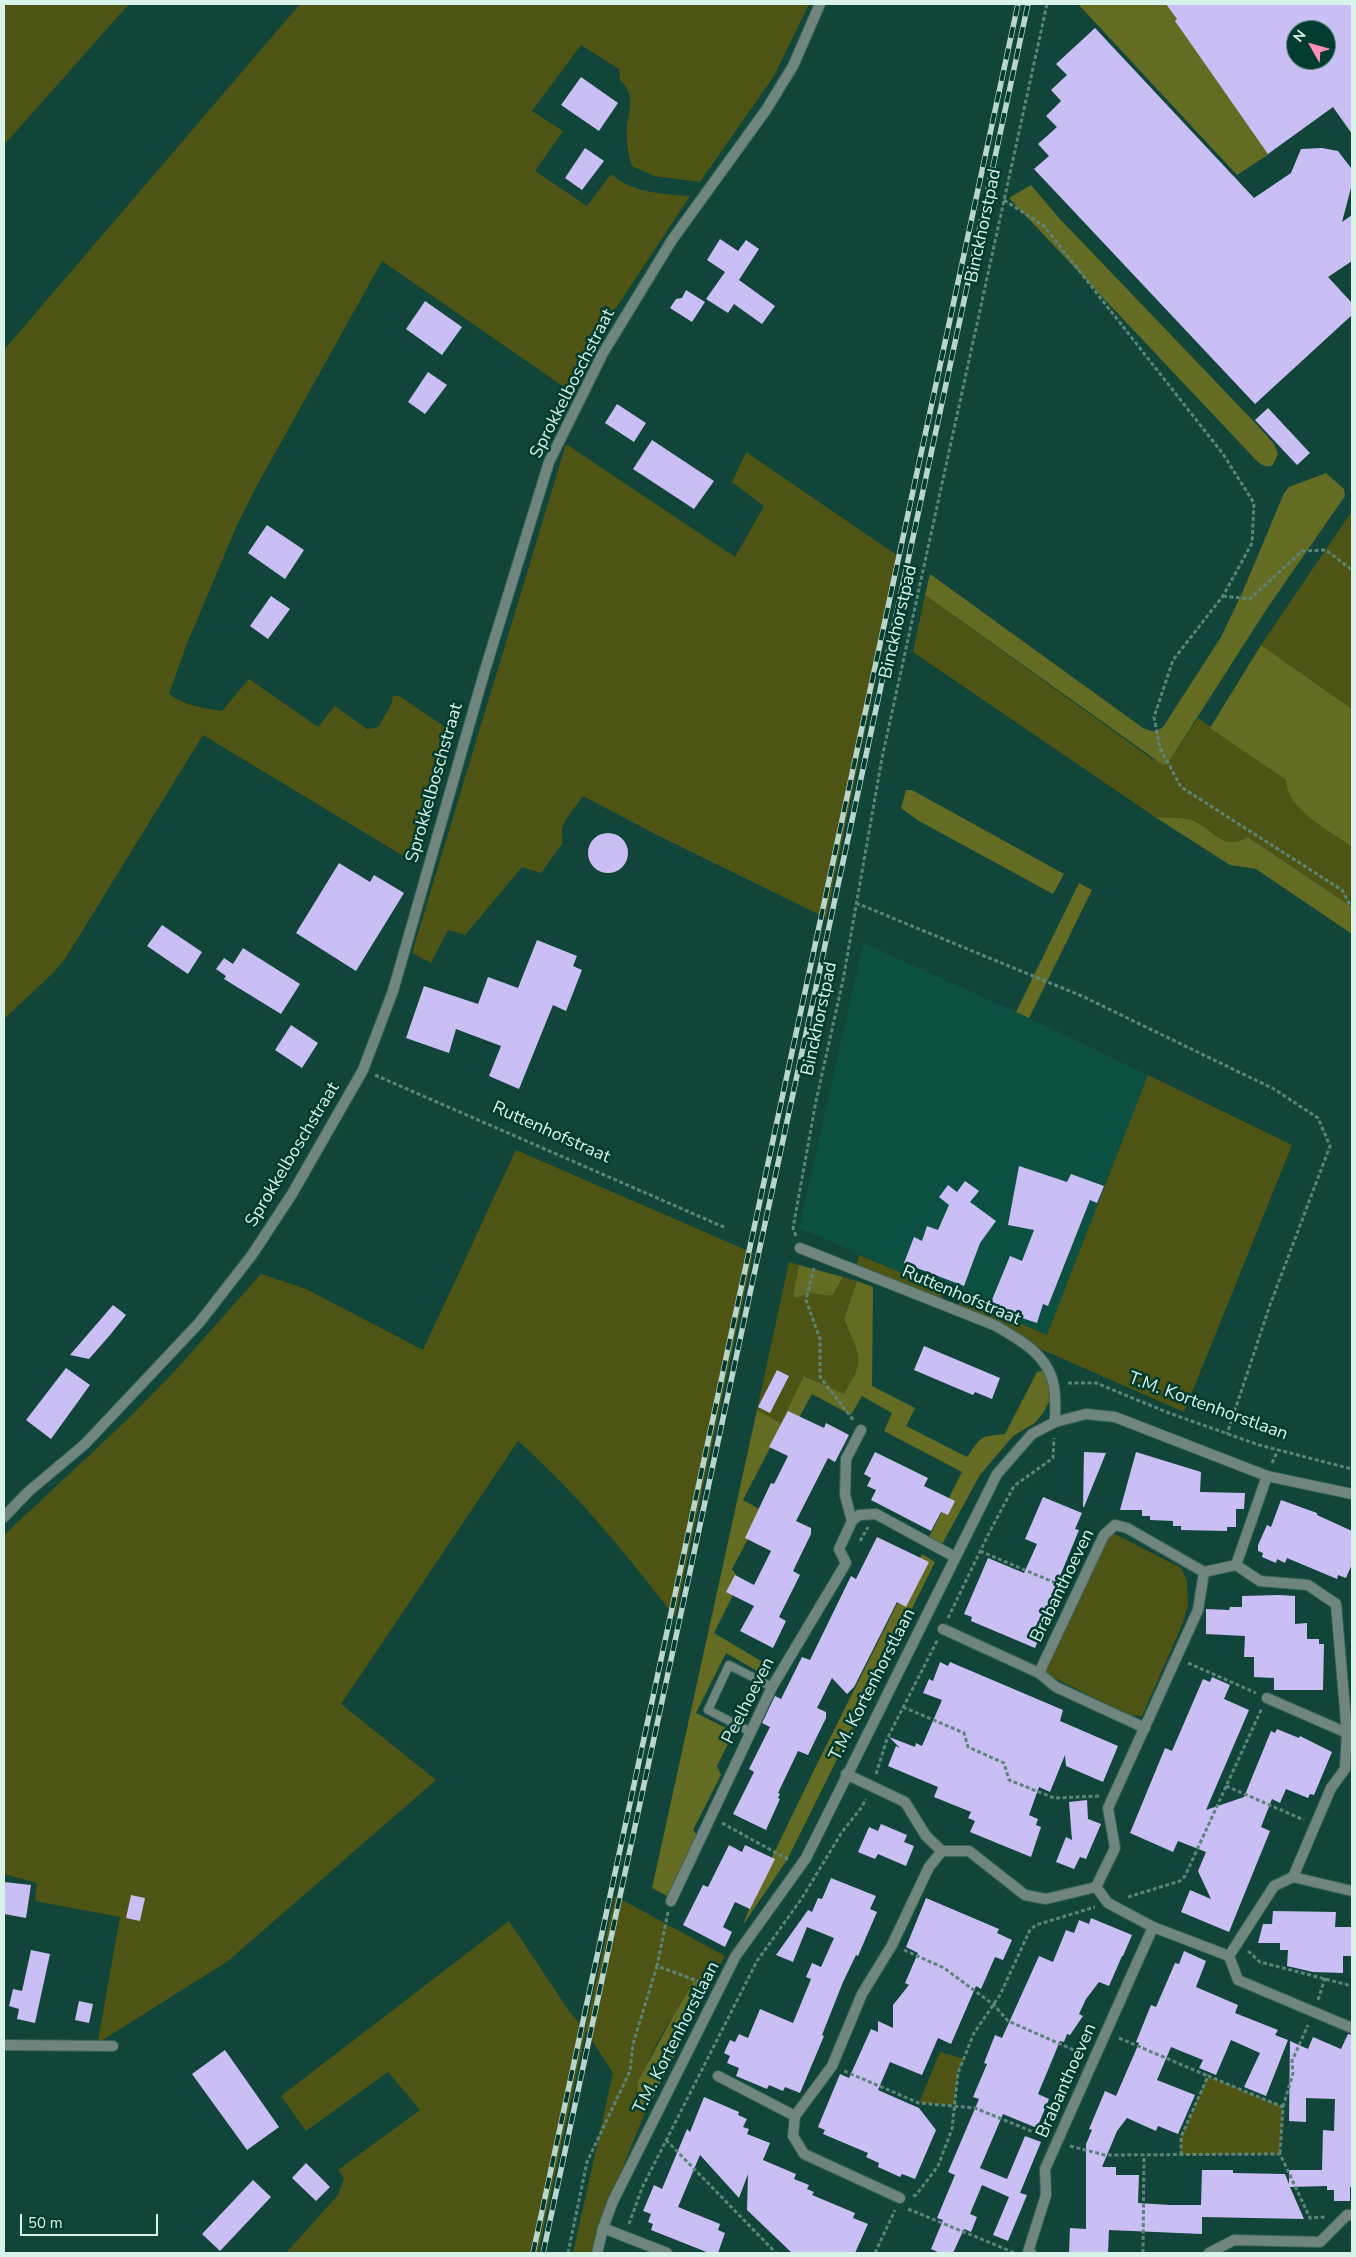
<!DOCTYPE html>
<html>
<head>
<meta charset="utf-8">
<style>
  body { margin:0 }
  #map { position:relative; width:1356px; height:2257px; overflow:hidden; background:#114539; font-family:"Nunito Sans",sans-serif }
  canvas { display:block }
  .frame { position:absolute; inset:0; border:5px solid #d9f2ea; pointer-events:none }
  .north { position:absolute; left:1286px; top:20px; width:50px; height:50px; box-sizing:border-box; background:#023b2f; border:1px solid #58847a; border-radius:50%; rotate:308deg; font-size:14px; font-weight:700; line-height:20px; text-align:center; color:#d9f2ea }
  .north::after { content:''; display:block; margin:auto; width:18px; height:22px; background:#fe8ebd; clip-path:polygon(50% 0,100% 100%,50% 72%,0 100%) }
  .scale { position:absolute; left:20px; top:2214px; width:138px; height:22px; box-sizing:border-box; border:2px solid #d9f2ea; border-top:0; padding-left:6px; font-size:15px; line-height:18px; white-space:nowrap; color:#d9f2ea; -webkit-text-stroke:4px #023b2f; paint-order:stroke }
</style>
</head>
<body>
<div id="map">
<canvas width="1356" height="2257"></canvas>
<div class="frame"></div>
<div class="north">N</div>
<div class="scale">50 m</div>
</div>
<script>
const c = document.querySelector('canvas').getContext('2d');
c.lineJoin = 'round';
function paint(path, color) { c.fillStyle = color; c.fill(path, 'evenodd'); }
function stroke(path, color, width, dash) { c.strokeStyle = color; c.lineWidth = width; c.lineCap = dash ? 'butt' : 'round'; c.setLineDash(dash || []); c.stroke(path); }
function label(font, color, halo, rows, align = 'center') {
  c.font = font + ' "Nunito Sans",sans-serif'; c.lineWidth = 5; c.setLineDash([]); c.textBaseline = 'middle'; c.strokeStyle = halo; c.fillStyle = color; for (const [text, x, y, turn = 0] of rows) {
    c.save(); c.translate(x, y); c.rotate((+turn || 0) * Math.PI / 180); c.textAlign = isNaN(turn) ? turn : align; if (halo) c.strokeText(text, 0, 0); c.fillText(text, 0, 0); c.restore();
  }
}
paint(new Path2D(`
  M863,943L1016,1012L1148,1075L1047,1335L799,1228Z`), '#0c5042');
paint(new Path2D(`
  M4,4H129L4,145Z
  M300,4H809L774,76L700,182L654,176L632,166C628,155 626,140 627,127C629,107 636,96 620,80L619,69L581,45L532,111L563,131L535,171L587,206L611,174C632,193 663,194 690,196L585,355L567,389L382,261L255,489L237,525L186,646L169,694C185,706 203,708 222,711L249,679L318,727L335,706L367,729L376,728L380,725C383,714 392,709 393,696H399L454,733L415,863L203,735L65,959L54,972L4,1019V350Z
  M566,444L735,557L764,506L732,482L746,452L901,558L826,918L655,834L583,796L566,819L562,828V844L541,873L522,867L465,935L448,930L431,963L412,953Z
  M1352,511V709L1261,645Z
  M925,595L1152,759L1168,763L1198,718L1286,780L1303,811L1352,847V907L1248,837C1222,852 1215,830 1194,821C1183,816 1166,818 1155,817L913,652Z
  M1148,1075L1292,1145L1184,1412L956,1312L961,1298L1047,1335Z
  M516,1150L753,1253L675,1617C626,1554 577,1493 518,1441L341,1704L436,1780L228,1961L101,2041H98L120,1917L35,1901L37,1883L4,1874V1535L130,1417L173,1373L261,1274L306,1289L423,1350Z
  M859,1255L945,1291L938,1304L856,1266Z
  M789,1262L799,1265L793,1295L809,1293L830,1296L833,1295L843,1277L857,1281L844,1319C859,1357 867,1357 844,1395L805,1376L781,1423L757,1410Z
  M1109,1531L1181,1568L1187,1581L1188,1605L1182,1625L1142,1716L1129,1715L1041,1671Z
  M615,1896L725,1956L708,1989L695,1981C680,2005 637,2069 638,2096C638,2102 642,2109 644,2115L612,2194L592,2253H573L613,2073L586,2031L538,2253H286L338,2195L344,2178L338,2170L420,2110L388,2072L306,2131L281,2096L509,1921L569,2011L585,2030Z
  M940,2052L964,2059L958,2073L954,2105L919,2103Z
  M1208,2076L1283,2107L1280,2154L1181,2155V2137Z`), '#4e5413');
paint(new Path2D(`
  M1078,4H1168L1269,154L1237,175Z
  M1031,185L1059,218L1261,429L1274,444L1278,454L1273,465C1265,469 1261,464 1255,459L1009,198Z
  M1326,473L1344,489L1345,496L1266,610L1168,763L1163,765L925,595L930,574L1143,728L1151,731H1157L1163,727L1221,637L1243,591L1284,493L1289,487Z
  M1261,645L1352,709V847C1331,831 1286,809 1286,780L1210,728Z
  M906,790H912L1064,874L1053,894L919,821L901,808Z
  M1155,817C1166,818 1183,816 1194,821C1215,830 1222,852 1248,837L1352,907V934L1256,869L1230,865Z
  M1079,883L1092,890L1029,1018L1016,1012Z
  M799,1265L843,1277L833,1295L830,1296L809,1293L796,1298L793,1295Z
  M857,1281L873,1287L872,1386L915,1408L906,1426L967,1457C982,1436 978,1437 1005,1434L1037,1372L1042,1371L1047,1377L1051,1398L1043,1413L1035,1423L1013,1436L980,1475L941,1546L928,1539L962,1472L884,1431L892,1413L862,1396L851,1415L812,1394L784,1445L774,1440L743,1500L763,1511L732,1569L740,1581L714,1633L771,1667L766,1676L726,1653L696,1713L734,1732L717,1766L721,1775L693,1830L698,1836L669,1897L652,1888L757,1410L781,1423L804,1376L844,1394C867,1357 859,1357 844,1319Z
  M922,1554L935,1562L787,1860L743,1925L756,1890L818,1762Z
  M695,1980L708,1989L644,2115L638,2096V2081L676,2011Z`), '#646b23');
paint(new Path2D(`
  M1166,4H1352V134L1333,107L1268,154L1175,21L1177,19ZM1296,30H1326V60H1296Z
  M1095,28L1254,198L1291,173L1301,149L1322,148L1338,151L1351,168L1352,184L1342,222L1352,215V261L1328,277L1352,303V315L1255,404L1034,169L1049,156L1038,144L1057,127L1046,116L1061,101L1051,90L1067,75L1056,64Z
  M581,77L618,103L599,131L561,105Z
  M585,148L604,161L582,190L565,178Z
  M720,239L738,251L746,240L759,249L739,280L775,306L762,324L734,304L728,313L706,299L725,272L707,260Z
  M686,290L705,302L692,322L670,308L676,299L682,298Z
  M425,301L462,327L442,355L406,329Z
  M428,372L447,385L425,414L408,402Z
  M617,404L646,423L634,442L605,423Z
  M1268,408L1310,453L1297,465L1255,420Z
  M652,440L714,481L694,509L633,469Z
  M267,525L304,550L285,579L248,553Z
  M271,596L290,609L268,639L250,626Z
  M588 853a20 20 0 1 1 40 0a20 20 0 1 1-40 0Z
  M339,863L370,882L374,875L404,893L356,971L296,933Z
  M162,925L202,952L188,974L147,946Z
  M537,940L577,956L573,966L582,970L566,1011L553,1005L519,1089L489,1076L501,1046L456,1029L449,1053L406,1038L424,986L478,1004L488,977L518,988Z
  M243,948L300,984L281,1014L224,979L226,976L216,969L224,958L233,964Z
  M291,1025L318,1043L302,1068L275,1050Z
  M1019,1166L1067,1182L1071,1174L1104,1186L1097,1203L1090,1200L1048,1306L1043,1304L1037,1323L989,1307L1010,1256L1022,1261L1034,1230L1008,1225Z
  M965,1181L979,1191L970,1202L996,1221L980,1243L964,1286L904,1263L914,1237L922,1241L927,1226L938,1230L949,1205L939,1197L948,1185L957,1192Z
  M113,1305L126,1315L110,1335L89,1359L70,1355Z
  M924,1346L1000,1378L992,1399L975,1392L973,1395L914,1370Z
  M66,1368L90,1385L51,1439L26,1420Z
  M777,1370L789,1376L770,1413L758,1407Z
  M788,1411L824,1428L826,1423L849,1435L835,1462L828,1458L796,1521L811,1528V1534L793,1571L800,1575L779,1617L786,1621L773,1648L740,1631L754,1606L726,1592L735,1575L754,1585L771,1551L745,1538L771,1483L774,1484L788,1456L769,1447Z
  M875,1452L928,1478L924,1486L955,1501L948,1515L941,1512L931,1531L871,1500L876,1490L867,1486L871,1478L864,1474Z
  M1084,1452L1106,1453L1084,1507H1083Z
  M1136,1452L1201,1472L1200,1492L1245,1493L1244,1509H1236V1527H1227V1531L1181,1530V1526H1173V1521L1150,1520V1516H1142V1510H1120Z
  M1043,1497L1082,1513L1075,1529L1079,1530L1056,1586L1060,1588L1035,1648L971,1621L972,1617L964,1614L988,1558L1024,1573L1037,1544L1025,1539Z
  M1281,1500L1317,1513V1515L1352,1531V1564L1346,1578L1338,1575L1337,1579L1287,1558L1285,1563L1277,1559L1276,1563L1262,1557L1263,1553L1258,1551V1545L1267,1525L1271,1527Z
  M877,1537L929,1562L906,1607L897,1602L854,1687L847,1694L832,1678L817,1708L826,1712V1718L808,1755L798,1751L778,1793L780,1794L778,1798L780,1799L766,1830L733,1814L754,1772L749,1769L770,1727L762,1723L775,1696L781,1699L802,1657L810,1660L851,1576L856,1579Z
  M1279,1595L1295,1596V1624L1307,1623V1639H1319V1644H1324L1323,1690H1274V1678L1254,1677V1657H1244L1245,1636L1206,1634V1609L1229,1610L1230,1607H1242V1596Z
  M940,1662L948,1666L950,1662L1063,1710L1060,1721L1118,1746L1103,1782L1066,1766L1065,1755L1050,1792L1039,1787L1029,1815L1038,1819L1036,1825L1041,1827L1031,1857L970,1832L975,1821L968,1818L971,1812L934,1797L938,1787L888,1766L896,1746L900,1748L889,1737L915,1747L916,1743L922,1746L942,1700L923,1693L929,1679L933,1681Z
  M1212,1677L1230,1685L1224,1699L1249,1710L1206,1810L1244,1797L1271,1731L1275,1733L1277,1729L1299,1738L1300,1736L1332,1752L1314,1795L1310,1794L1308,1798L1286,1789L1280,1803L1272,1799L1261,1827L1270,1831L1229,1932L1181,1912L1190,1890L1211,1899L1198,1871L1206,1852L1178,1841L1173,1852L1130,1833L1165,1748L1172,1751L1203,1679L1210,1682Z
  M1087,1800L1088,1819L1101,1824L1086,1859L1080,1857L1074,1869L1056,1862L1066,1837L1072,1840L1069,1802Z
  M881,1824L907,1835L904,1842L914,1846L906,1866L878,1854L875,1859L858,1852L869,1827L878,1831Z
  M729,1845L742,1852L745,1845L775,1859L750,1909L735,1902L723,1927L732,1932L725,1947L683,1925L703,1885L708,1887Z
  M831,1878L876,1896L870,1909L877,1912L858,1956L856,1955L843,1982L822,2035L824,2036L800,2093L785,2087L783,2091L769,2085L767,2089L736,2076L739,2068L727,2063L730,2056L724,2053L730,2040L735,2042L739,2034L748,2038L760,2009L793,2023L811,1979L806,1977L812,1963L821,1967L834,1938L807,1927L793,1962L776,1955L808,1910L812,1912L818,1898L822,1899Z
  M4,1882L31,1885L26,1918L4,1914Z
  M131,1895L145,1898L140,1921L126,1918Z
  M926,1898L999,1929L997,1933L1012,1940L1003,1960L995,1957L981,1989L976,1986L951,2044L938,2038L922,2075L890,2062L878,2090L919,2108L936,2130L915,2179L902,2174L900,2177L878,2167L879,2163L866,2157L868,2153L823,2134L825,2130L818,2127L840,2074L849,2078L871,2029L878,2032V2021L893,2028V2005L909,1985L905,1983L918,1953L906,1947Z
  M1273,1911L1336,1912L1335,1927H1352V1956H1343V1973L1313,1972L1287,1966L1288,1950H1280V1943H1258L1263,1924H1272Z
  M1091,1918L1132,1935L1123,1956H1122L1109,1986L1099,1982L1086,1999L1079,2014L1083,2016L1070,2035L1067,2034L1064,2042L1060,2041L1038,2094L1049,2099L1037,2128L1003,2114L980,2168L1007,2179L1025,2136L1041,2142L1020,2193L1027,2195L1008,2241L993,2235L1009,2197L982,2185L970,2214L977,2217L971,2232L964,2229L953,2253H940L931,2249L943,2220L937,2218L955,2175L948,2172L979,2099L973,2097L987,2064L984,2063L995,2035L1002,2038L1039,1956L1053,1962L1066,1930L1074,1933L1079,1920L1089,1924Z
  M31,1950L50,1954L35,2023L17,2019L19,2009L9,2006L13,1989L22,1991Z
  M1184,1951L1206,1961L1196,1987L1238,2005L1235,2013L1278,2030L1275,2035L1288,2040L1266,2096L1244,2087L1260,2053L1231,2040L1216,2075L1199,2068L1203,2060L1171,2047L1157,2080L1195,2095L1178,2134L1158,2126L1156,2131L1127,2118L1117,2131L1102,2167H1116V2175H1139L1138,2203L1170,2205H1201L1202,2170H1233V2173L1285,2174L1289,2184V2170H1322L1323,2130L1334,2131L1335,2099L1306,2098V2122L1289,2121L1290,2041L1308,2049L1313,2037L1341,2049L1348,2034L1352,2035V2187H1350V2201H1334V2190H1327V2186L1290,2187L1304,2219L1202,2217V2234L1109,2230L1108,2253H1069L1070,2228L1086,2229V2144L1092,2130L1089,2129L1105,2091L1116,2096L1139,2043L1136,2042L1151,2005L1156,2007L1175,1963L1179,1964Z
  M79,2001L93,2004L89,2023L75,2020Z
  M225,2050L279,2127L247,2150L192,2074Z
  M704,2097L739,2112L738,2115L747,2119L743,2127L749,2129L747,2134L770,2143L763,2160L796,2174L794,2179L809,2185L807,2189L814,2192L812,2195L855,2213L853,2218L868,2224L855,2253H792L747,2210L748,2174L739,2198L700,2155L678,2207L720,2224L718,2230L725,2233L718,2253H709L651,2230L653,2224L648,2222L651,2214L643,2211L654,2185L662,2189L687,2129L690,2132Z
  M306,2163L330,2187L316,2201L292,2178Z
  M253,2180L271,2197L220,2251L202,2234Z`), '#cabff5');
const service = new Path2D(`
  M751,1732L708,1710L729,1665L772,1687`);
const minor = new Path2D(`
  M800,1248L994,1325C1019,1339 1049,1355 1054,1387C1056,1398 1055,1411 1055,1422
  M4,1517L28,1492L85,1444L199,1323L252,1255L292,1194L363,1070L393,991L485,670L549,462L603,353L672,240L766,110L793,66L820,4
  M852,1521L859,1515L876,1514L955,1557
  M943,1629L1039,1673L1056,1687L1145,1728
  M1039,1673L1104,1535L1115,1525L1127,1528L1204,1572
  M1267,1698L1347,1733
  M846,1774L905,1802L926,1836L942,1851H969L1025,1895L1046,1899L1096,1887L1115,1848L1108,1808L1198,1610L1204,1572L1236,1565L1267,1476
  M1293,1877L1352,1891
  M1096,1887L1108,1903L1153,1927L1229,1956L1274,1886L1293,1877L1331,1788L1345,1769L1347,1733L1336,1604L1308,1585L1260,1581L1236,1565
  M671,1901L772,1687L846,1563L839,1549L852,1521L845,1495L846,1459L861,1430
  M1229,1956L1238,1980L1352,2028
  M4,2045L113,2046
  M718,2076L795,2116
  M900,2198L804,2154L793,2136L795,2116L832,2066L862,1994L892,1945L929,1867L942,1851
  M603,2228L667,2253
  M1031,2253L1028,2252L1046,2195L1045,2169L1153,1927
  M1209,2253L1234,2240L1320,2242L1347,2215H1352`);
const tertiary = new Path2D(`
  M597,2253L603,2228L613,2201L735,1957L806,1858L997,1474L1032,1434L1055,1422L1086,1414L1115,1417L1267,1476L1352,1494`);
stroke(service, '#356459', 10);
stroke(minor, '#356459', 12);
stroke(tertiary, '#356459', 12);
stroke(new Path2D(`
  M1004,200L1044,226L1223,454L1254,503L1252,543L1223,596L1173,660L1154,717L1160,748L1181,787L1342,890L1352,909
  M1223,596L1250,599L1302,551L1326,550L1352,570
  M856,903L1084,997L1274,1089L1318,1118L1330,1146L1270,1305L1227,1434
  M375,1075L726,1228
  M796,1236L793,1228L816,1101L843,980L882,758L1047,4
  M814,1268L806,1300L820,1339V1377L854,1421
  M1068,1383H1096L1169,1413L1259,1445L1352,1469
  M1272,1463L1278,1450
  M860,1541L868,1527
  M980,1551L1065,1587
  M948,1618L989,1533L1014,1486L1053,1458L1054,1438
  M1188,1663L1256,1693
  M903,1707L964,1733L968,1747L1004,1763L1009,1780L1054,1798L1100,1796
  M876,1774L887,1739L938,1639
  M1226,1786L1304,1820
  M722,1823L789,1860
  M1128,1897L1180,1881L1185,1876L1262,1708
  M668,1912L657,1966L706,1984
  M904,1950L944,1968L994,2005L1008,2021L1083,2054
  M1248,1951L1260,1962L1352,1986
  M1318,2000L1325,1978
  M1119,2038L1208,2076
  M844,2071L919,2103L975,2108L1045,2137
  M1283,2107L1293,2073L1292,2061L1308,2025
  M666,2140L776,2253
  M1070,2146L1105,2155L1280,2154L1310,2218L1325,2217
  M1181,2155V2137L1208,2076L1283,2107L1280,2154
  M913,2196L916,2195L938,2166L952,2129L958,2073L974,2033L1000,1995L1030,1930L1036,1925L1095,1907
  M908,2209L1015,2253
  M629,2224L642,2188L757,1961L802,1898L842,1832L861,1808L866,1799
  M568,2253L587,2162L630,2071L633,2044L657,1966
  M875,2253L895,2210
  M1143,2253L1144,2155`), '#5b857a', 3, [4, 2.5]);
stroke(service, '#70857e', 8);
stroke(minor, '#70857e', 10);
stroke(tertiary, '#70857e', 10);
const rail = new Path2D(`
  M533,2253L1018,4
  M543,2253L1028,4`);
stroke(rail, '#b8d6cd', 5.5);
stroke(rail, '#023b2f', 4, [11]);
label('18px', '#d9f2ea', '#023b2f', [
  ["Binckhorstpad",984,226,-78],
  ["Sprokkelboschstraat",573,384,-63],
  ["Binckhorstpad",899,622,-77],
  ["Sprokkelboschstraat",435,783,-74],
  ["Binckhorstpad",820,1019,-78],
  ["Ruttenhofstraat",551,1133,24],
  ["Sprokkelboschstraat",293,1155,-59],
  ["Ruttenhofstraat",961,1296,23],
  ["T.M. Kortenhorstlaan",1208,1407,20],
  ["Brabanthoeven",1063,1586,-64],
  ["T.M. Kortenhorstlaan",873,1685,-63],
  ["Peelhoeven",749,1701,-63],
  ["T.M. Kortenhorstlaan",677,2038,-63],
  ["Brabanthoeven",1067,2081,-66]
]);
</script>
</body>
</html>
